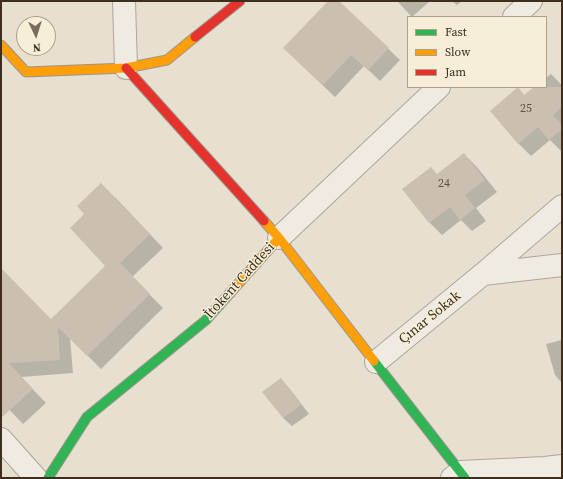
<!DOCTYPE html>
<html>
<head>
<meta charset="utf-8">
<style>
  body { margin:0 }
  #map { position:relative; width:563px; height:479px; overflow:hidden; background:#e7e0d1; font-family:"Source Serif 4",serif }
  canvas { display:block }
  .frame { position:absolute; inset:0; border:2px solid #3d2e20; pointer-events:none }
  .legend { position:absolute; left:407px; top:16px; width:140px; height:72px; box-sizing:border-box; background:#f7eed8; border:1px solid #ada18e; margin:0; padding:5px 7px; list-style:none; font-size:12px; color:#3d2e20 }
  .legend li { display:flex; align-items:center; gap:8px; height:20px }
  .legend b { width:20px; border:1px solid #ada18e }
  .north { position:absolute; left:16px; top:16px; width:40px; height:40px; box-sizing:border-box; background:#f7eed8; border:1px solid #ada18e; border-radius:50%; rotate:176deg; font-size:11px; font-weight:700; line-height:16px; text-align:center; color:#3d2e20 }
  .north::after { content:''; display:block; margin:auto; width:14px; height:18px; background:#786c5e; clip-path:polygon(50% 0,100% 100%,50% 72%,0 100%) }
</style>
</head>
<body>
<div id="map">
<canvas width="563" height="479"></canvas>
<div class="frame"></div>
<ul class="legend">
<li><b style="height:5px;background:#30b455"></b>Fast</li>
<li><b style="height:5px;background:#ff9f0a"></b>Slow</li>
<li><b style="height:5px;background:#e5322d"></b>Jam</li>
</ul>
<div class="north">N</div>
</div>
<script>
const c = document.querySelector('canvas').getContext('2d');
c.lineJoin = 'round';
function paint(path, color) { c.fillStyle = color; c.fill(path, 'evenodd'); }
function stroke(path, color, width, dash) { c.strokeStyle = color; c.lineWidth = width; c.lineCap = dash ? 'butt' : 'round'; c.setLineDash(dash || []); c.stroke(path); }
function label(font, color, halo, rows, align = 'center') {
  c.font = font + ' "Source Serif 4",serif'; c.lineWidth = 3; c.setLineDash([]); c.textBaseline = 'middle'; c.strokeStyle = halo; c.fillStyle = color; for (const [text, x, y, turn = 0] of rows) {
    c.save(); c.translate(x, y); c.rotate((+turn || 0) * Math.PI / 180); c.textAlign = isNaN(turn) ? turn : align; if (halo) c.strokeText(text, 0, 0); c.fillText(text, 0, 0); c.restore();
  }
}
paint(new Path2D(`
  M329,1H338L400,60L380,81L364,66L335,97L296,60Z
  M397,1H430L412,17Z
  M452,1H462L457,5Z
  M551,74L562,85V151H561L550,140L531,156L519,144L491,111L518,89L525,96L535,87H546V78Z
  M464,154L476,166L497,192L476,208L486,221L472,231L461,220L442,235L430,223L403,189L438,175Z
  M115,197L163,248L132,277L163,308L101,369L70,338L73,373L21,377L46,403L23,424L1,401V269L51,320L107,266Z
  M562,340V383L555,375L546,344Z
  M281,379L289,388L309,414L292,426L283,418Z`), '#0003');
paint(new Path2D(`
  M328,1H339L389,48L368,70L351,55L323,85L283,48Z
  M518,87L524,95L534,87H562V107L553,115L562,125V129L549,140L538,127L518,144L490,111Z
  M464,153L485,180L465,195L475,208L460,220L450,207L429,223L402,189L431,167L437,174Z
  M101,183L150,234L120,263L150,294L87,356L58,327L60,360L9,363L33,389L1,418V268L51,319L105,266L70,228L84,214L77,206Z
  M281,378L301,405L283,418L262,392Z`), '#cbbfb2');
const street = new Path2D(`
  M124,1L126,68
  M514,17L531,1
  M279,238L439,87
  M483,274L562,265
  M376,362L483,274L562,206
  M1,439L36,478
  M452,478L460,472L545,468L562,466`);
const fast = new Path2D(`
  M374,361L465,478
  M48,478L87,417L206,320L230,293`);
const slow = new Path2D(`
  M1,45L26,72L126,68L167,60L195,37
  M264,221L279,238L374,361
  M230,293L279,238`);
const jam = new Path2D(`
  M195,37L240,1
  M126,68L264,221`);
stroke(street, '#ada599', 24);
stroke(fast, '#9c958a', 11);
stroke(slow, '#9c958a', 11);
stroke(jam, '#9c958a', 11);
stroke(street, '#efebe3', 22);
stroke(fast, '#30b455', 9);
stroke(slow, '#ff9f0a', 9);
stroke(jam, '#e5322d', 9);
label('12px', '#605244', null, [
  ["25",526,109],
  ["24",444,184]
]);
label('14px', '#3d2e20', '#f7eed8', [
  ["İtokent Caddesi",240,281,-48],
  ["Çınar Sokak",430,318,-39]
]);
</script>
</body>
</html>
